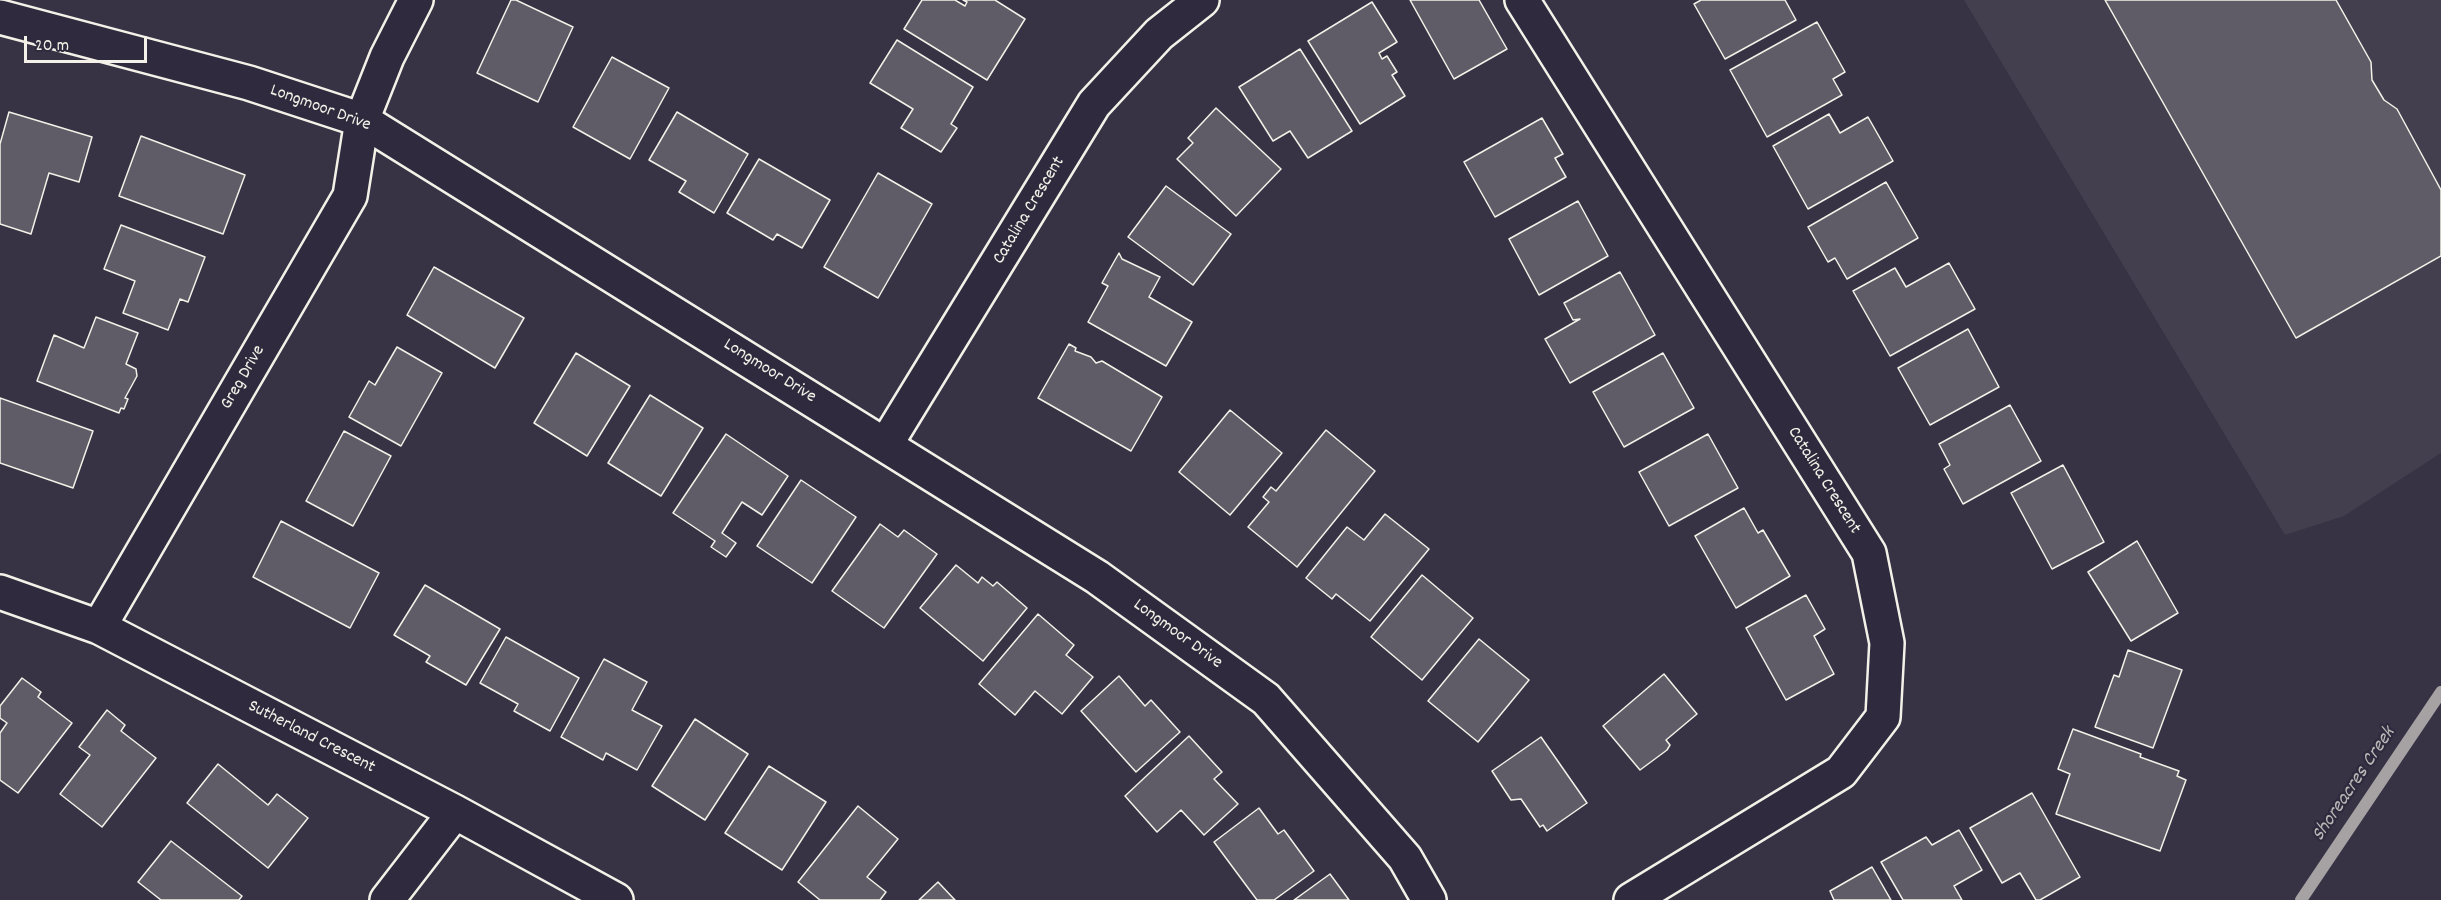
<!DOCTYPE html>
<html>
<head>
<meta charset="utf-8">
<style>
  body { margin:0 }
  #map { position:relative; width:2441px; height:900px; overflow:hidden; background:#373244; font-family:Dekko,sans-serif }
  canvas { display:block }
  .scale { position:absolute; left:24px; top:36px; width:123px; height:27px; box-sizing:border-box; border:3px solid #f4f1e8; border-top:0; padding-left:8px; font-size:18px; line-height:21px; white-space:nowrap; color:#f4f1e8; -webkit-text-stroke:4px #2f2a3d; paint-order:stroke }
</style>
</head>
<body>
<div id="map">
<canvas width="2441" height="900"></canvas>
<div class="scale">20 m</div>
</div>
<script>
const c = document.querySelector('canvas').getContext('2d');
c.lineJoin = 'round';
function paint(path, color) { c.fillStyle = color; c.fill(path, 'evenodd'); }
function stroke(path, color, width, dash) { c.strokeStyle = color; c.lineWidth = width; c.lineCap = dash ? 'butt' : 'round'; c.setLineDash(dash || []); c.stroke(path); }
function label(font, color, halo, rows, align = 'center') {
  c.font = font + ' Dekko,sans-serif'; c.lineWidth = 4.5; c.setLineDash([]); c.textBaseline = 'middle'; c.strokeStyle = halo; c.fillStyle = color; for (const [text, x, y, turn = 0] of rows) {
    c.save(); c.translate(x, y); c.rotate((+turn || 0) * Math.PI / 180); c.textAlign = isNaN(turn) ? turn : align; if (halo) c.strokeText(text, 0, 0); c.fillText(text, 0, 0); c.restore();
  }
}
paint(new Path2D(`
  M1964,0H2441V453L2344,516L2285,535Z`), '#433f4e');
stroke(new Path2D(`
  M2301,900L2441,692`), '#a6a2a4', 12);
const building = new Path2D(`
  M511,0H516L573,27L538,102L477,73Z
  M922,0H955L965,6L967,2L963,0H995L1025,19L987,80L904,29Z
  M1410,0H1479L1507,49L1454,79Z
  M1701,0H1785L1796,20L1725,59L1694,4Z
  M2105,0H2336L2371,62L2372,80L2384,100L2397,109L2441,190V256L2296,338Z
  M1372,2L1397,42L1379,53L1382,59L1387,56L1397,72L1392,75L1405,96L1360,124L1308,41Z
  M1817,22L1845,72L1833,79L1842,95L1767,137L1730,70Z
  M897,40L973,87L951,124L957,128L941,152L901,128L913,109L870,83Z
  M1300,49L1352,131L1308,158L1290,131L1273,141L1239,87Z
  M612,57L669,88L630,159L573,127Z
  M1216,108L1281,169L1236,216L1177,159L1193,143L1188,138Z
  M9,112L92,137L79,182L49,173L31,234L0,224V144Z
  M677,112L748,154L714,213L679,192L686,181L649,160Z
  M1829,114L1840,133L1868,117L1893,161L1808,209L1773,146Z
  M1542,118L1563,154L1555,158L1566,177L1495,217L1464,162Z
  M141,136L245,175L223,234L119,196Z
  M759,159L830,200L802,248L777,234L773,240L727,213Z
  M878,173L932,204L878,298L824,267Z
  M1886,182L1918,238L1847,279L1835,258L1828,262L1808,227Z
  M1166,186L1231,234L1193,285L1128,237Z
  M1578,201L1608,256L1539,295L1509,239Z
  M121,225L205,257L188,302L180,299L168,330L123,313L135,281L104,269Z
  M1119,253L1122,259L1160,277L1149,297L1192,322L1166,366L1088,322L1108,286L1102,283Z
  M1949,263L1975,309L1890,356L1853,291L1895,268L1906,287Z
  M434,267L524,318L495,368L407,315Z
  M1620,272L1655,335L1570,383L1545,339L1580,319L1573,320L1564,303Z
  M96,317L138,333L126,364L136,369L137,376L125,398L128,399L124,409L121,408L119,413L37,381L54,335L84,348Z
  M1968,329L1999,387L1930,425L1898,368Z
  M1069,344L1076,348L1075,351L1091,357L1096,363L1102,361L1162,397L1131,451L1038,398Z
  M397,347L442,373L401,446L349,417L369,381L375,385Z
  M576,353L630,386L587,456L534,423Z
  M1663,353L1694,408L1624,447L1593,392Z
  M650,395L703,428L661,496L608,463Z
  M0,398L93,431L73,488L0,463Z
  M2010,405L2041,461L1963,504L1944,469L1950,465L1939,444Z
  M1230,410L1282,453L1230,515L1179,472Z
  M1326,430L1375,471L1297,567L1248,527L1269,502L1263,497L1271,487L1276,491Z
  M344,431L391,456L353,526L306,501Z
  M726,434L788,476L762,515L742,502L722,533L736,543L726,557L711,547L715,541L673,513Z
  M1708,434L1738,488L1669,526L1639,472Z
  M2063,465L2104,542L2052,569L2011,493Z
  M801,480L856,517L812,583L757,546Z
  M1744,508L1758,533L1763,530L1790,576L1736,608L1695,536Z
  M1385,514L1429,549L1370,621L1336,594L1332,599L1306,578L1347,527L1364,540Z
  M281,521L379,573L350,628L253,577Z
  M880,524L898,537L904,530L937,554L884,628L832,591Z
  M2137,541L2178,613L2131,641L2088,572Z
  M956,565L978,583L982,577L993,586L997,582L1027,608L983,661L920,608Z
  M1422,575L1473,618L1422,680L1371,637Z
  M425,585L500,629L466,685L426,662L430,656L394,635Z
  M1806,595L1825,629L1814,636L1834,674L1786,700L1746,628Z
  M1038,614L1074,645L1066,655L1093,677L1062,714L1035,691L1015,715L979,684Z
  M506,637L579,678L550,731L514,711L518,704L480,683Z
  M1479,639L1529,680L1478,742L1428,701Z
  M2128,650L2182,670L2153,748L2095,727L2114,675L2119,677Z
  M604,659L647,682L632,710L662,726L637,770L606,753L603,760L561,737Z
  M1664,674L1697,714L1666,740L1670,745L1667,750L1640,770L1603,726Z
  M1119,676L1145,706L1151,700L1180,732L1136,772L1081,711Z
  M22,678L41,692L38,697L72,723L18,793L0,780V733L7,723L0,718V706Z
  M107,710L125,725L121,731L156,758L102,827L60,794L90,755L79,747Z
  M695,719L748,754L705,820L652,786Z
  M2073,729L2141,754L2140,757L2179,771L2177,776L2186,780L2160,851L2056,814L2070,774L2058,769Z
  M1189,736L1222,772L1214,779L1238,804L1204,835L1181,810L1157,832L1125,796Z
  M1541,737L1587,803L1547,831L1543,825L1540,827L1521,799L1511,800L1492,771Z
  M218,764L268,805L277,794L308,818L268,868L187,803Z
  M769,766L826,802L782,870L725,833Z
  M2032,793L2080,877L2040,900H2036L2020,873L2002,883L1970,828Z
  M858,806L898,839L867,877L886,892L880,900H820L798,882Z
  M1259,808L1278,834L1284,830L1314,871L1274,900H1257L1214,842Z
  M1959,830L1982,870L1954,886L1962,900H1903L1881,862L1926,837L1932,845Z
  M171,841L242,896L239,900H161L138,882Z
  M1872,867L1891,900H1834L1830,891Z
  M1330,874L1349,900H1294Z
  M938,882L955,900H919Z`);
paint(building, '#5f5c67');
stroke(building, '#f4f1e8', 1.5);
const street = new Path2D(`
  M1522,0L1869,553L1887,643L1883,717L1841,772L1631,900
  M886,444L1094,104L1159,34L1202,0
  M0,592L99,627L455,812L616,900
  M99,627L350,196L362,120L387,57L416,0
  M387,900L455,812`);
const secondary = new Path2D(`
  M0,17L249,83L362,120L1097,577L1266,699L1405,858L1429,900`);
stroke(street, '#f4f1e8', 38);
stroke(secondary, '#f4f1e8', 38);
stroke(street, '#2f2a3d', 33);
stroke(secondary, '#2f2a3d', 33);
label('18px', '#f4f1e8', '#2f2a3d', [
  ["Longmoor Drive",320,109,20],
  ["Catalina Crescent",1030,211,-59],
  ["Longmoor Drive",769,372,32],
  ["Greg Drive",244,378,-60],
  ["Catalina Crescent",1823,481,58],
  ["Longmoor Drive",1177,635,36],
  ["Sutherland Crescent",311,738,27]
]);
label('italic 20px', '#bab6b5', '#2f2a3d', [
  ["Shoreacres Creek",2355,785,-56]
]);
</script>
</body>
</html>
